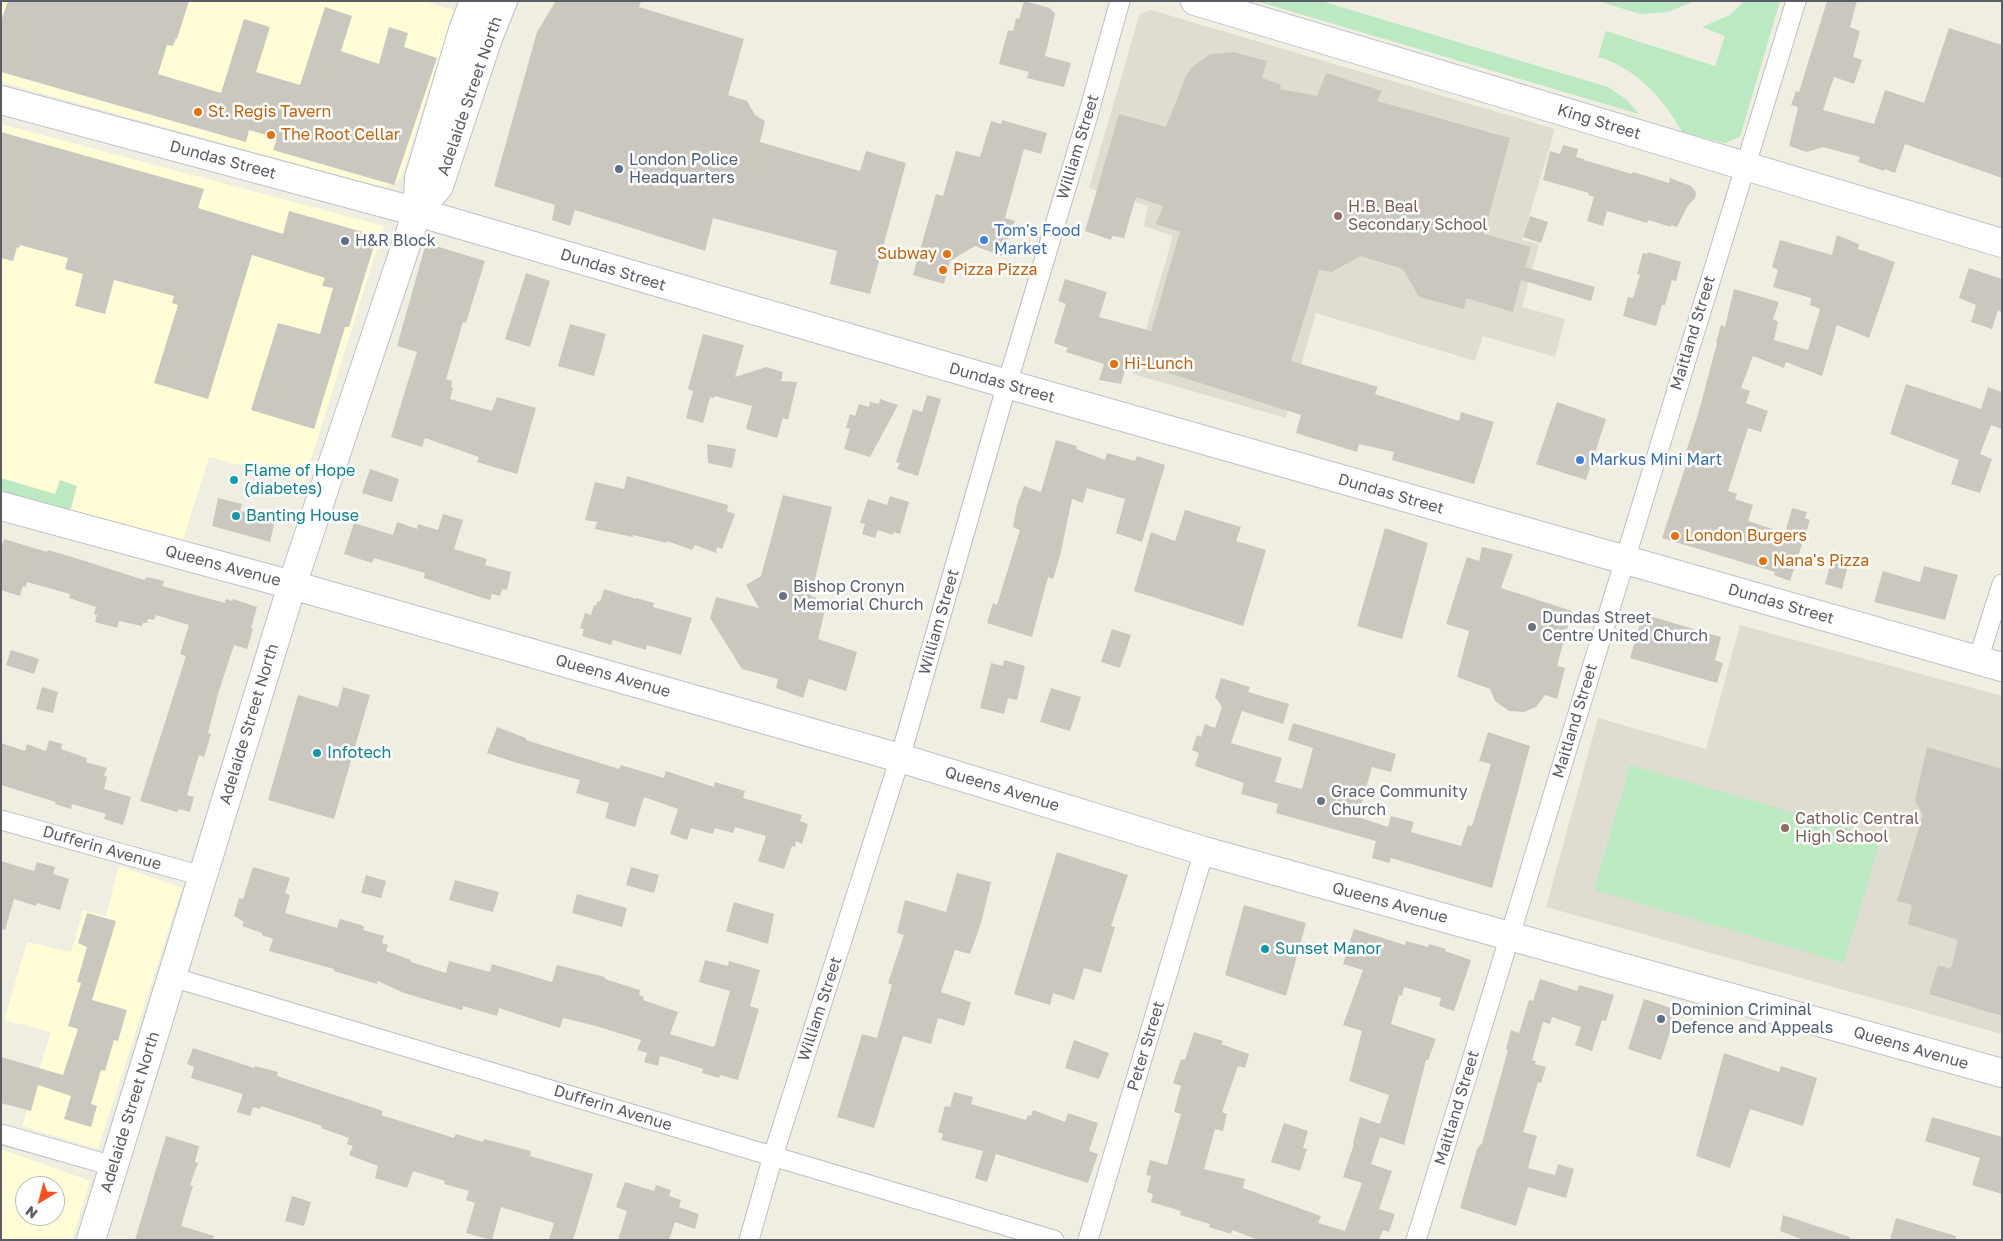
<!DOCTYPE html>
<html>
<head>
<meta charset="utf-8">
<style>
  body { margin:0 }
  #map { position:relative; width:2003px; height:1241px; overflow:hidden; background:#efeee1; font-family:"Golos Text",sans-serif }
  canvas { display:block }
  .frame { position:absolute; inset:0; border:2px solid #5a5d64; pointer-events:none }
  .north { position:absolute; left:15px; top:1176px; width:50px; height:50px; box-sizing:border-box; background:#fff; border:1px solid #bdbec1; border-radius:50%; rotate:217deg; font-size:14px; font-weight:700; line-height:20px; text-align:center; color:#5a5d64 }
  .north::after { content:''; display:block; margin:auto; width:18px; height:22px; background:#f9511d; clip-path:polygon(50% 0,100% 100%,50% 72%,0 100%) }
</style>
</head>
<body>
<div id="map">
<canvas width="2003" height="1241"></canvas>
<div class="frame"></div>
<div class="north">N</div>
</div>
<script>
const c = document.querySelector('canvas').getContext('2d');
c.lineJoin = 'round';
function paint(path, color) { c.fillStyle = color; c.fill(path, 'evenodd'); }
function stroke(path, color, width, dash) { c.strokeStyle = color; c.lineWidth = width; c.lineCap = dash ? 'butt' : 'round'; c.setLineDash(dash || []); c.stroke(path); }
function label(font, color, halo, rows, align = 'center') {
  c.font = font + ' "Golos Text",sans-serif'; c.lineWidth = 5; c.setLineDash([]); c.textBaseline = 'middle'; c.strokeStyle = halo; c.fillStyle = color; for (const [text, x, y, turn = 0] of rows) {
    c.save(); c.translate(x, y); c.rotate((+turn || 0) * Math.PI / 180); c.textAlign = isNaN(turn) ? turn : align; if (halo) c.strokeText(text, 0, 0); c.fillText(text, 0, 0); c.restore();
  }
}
paint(new Path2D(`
  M1,1H423L454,10L401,178L385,188L1,82Z
  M1,124L384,226L304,482L209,457L182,543L1,492Z
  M119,866L182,888L98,1149L22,1126L51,1032L4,1020L27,942L71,952L83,910L106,916Z
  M1,1149L90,1181L72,1240H1ZM25,1186H55V1216H25Z`), '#fffcd6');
paint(new Path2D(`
  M1151,10L1555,129L1522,240L1539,244L1522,307L1565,319L1555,357L1483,336L1475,361L1316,313L1286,418L1133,374L1173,236L1144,226L1148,206L1089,188L1140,13Z
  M1740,625L2002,696V1034L1546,907L1598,718L1706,749Z`), '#deddd0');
paint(new Path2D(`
  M1256,1H1321L1608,87L1626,99L1639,114Z
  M1598,1H1695L1668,12L1640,14Z
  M1744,1H1780L1740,137L1725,143L1682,132C1664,99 1636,68 1598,57L1606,31L1715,66L1725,36L1702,27L1730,15Z
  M1,478L55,494L60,480L77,486L71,508L60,512L1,495Z
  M1630,765L1881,838L1844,963L1594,890Z`), '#bbe9c2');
paint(new Path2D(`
  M8,1H189L177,39L176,38L173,46L167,45L158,74L221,93L244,19L270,27L256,72L300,85L325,7L352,16L341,51L379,64L389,27L408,33L404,47L437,58L394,185L273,150L277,138L249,130L246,142L1,72V21Z
  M556,1H641L639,7L744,39L728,95L747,101L755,115L765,121L760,142L860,171L866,151L906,163L870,294L830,284L837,251L713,218L705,251L575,210L570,226L552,220L555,205L494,186L537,32Z
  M1024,1L1050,8L1055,14L1045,56L1071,63L1064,87L1027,78L1029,72L999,64L1008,30L1013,31L1016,18L1019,19Z
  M1827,1H1857L1850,27L1860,31L1853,57L1862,60L1854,84L1834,77L1823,110L1874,124L1885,90L1924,103L1949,28L2002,45V178L1905,144L1895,173L1885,169L1884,171L1858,162L1860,157L1823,147L1807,152L1789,146L1798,107L1791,105L1796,91L1799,92Z
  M1233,52L1267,61L1262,78L1281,85L1280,89L1317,96L1326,73L1382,91L1377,101L1510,138L1484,234L1531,247L1525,267L1595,287L1591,301L1521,280L1513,312L1466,298L1464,309L1419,297L1403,269L1360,256L1332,272L1319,270L1291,361L1378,387L1375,394L1459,421L1461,412L1494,422L1474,484L1392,460L1394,452L1359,444L1357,452L1296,433L1301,415L1128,360L1121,384L1099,380L1104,364L1066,352L1068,348L1054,343L1066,304L1058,301L1065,279L1107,292L1099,317L1151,331L1180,232L1156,224L1163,206L1136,197L1124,238L1112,236L1111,240L1085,231L1119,114L1166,127L1186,76L1191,68L1210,54Z
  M1002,120L1047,133L1041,154L1024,149L1005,218L1015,221L1002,256L975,246L950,261L944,284L913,275L936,194L943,196L956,151L980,157L991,121L1001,124Z
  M1,132L204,189L198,208L283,234L289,211L377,236L349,327H345L314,429L251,410L278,323L320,334L333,288L322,286L325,278L252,255L208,399L154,383L178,305L172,303L174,296L114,280L105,314L75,306L83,274L65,269L68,258L20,245L19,248L17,247L13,261L1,258Z
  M1563,145L1578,149L1576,157L1584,159V160L1632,174L1633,172L1669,183L1670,178L1691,186L1696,192L1695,198L1687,207L1677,227L1671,225V227L1648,220L1647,223L1607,211L1603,226L1587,221L1594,197L1588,195L1589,193L1543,180L1550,151L1560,154Z
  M1530,216L1548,222L1541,243L1523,237Z
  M1837,235L1859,244L1858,249L1895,262L1869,338L1837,325L1822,376L1786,362L1784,368L1753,356L1741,388L1750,391L1746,403L1768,411L1761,432L1748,428L1728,491L1737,494L1735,499L1753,505L1748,521L1785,533L1792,508L1807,512L1805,518L1810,520L1790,581L1774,575L1775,572L1662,538L1690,453L1686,452L1699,411L1717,343L1716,342L1721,325L1725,327L1734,289L1779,302L1773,319L1778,322L1774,340L1808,350L1820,309L1810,305L1811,298L1773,287L1778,270L1772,267L1780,240L1832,255Z
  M426,243L485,261L466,323L463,322L446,379L452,381L451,387L453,388L450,399L492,411L497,397L536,408L517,474L477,462L479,457L425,438L422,447L391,437L417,352L397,346Z
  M1648,252L1681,262L1676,281L1672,280L1665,305H1662L1656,326L1623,316L1628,297L1633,298L1640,275L1637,274L1643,253L1647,254Z
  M1969,268L2002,279V313L1998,310L1992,329L1971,322L1976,305L1959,298Z
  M526,273L550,281L530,347L505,339Z
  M570,324L606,334L594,376L558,366Z
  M703,334L744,345L735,377L766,367L783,372L781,381L797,382L788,420L783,418L777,438L746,429L752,406L715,396L714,398L710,397L703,423L686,418L693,391L688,389Z
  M1906,384L1981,409L1988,387L2002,392V429L1991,425L1980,454L1992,459L1980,493L1951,484L1959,460L1890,434Z
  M927,395L941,399L918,476L897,469L900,463L896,462L913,409L922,412Z
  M880,399L898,405L870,457L844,449L850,429L846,428L850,414L855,416L859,404L869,407L870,402L879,404Z
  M1557,402L1606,419L1586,480L1536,464Z
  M1056,440L1077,446L1076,449L1105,460L1107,453L1135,461L1137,456L1165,465L1142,542L1116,533L1125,499L1087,488L1083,503L1072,499L1060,556L1053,579L1048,577L1032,637L987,623L993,603L997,605L1020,530L1013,527L1017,505L1024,486L1041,492Z
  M707,444L736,449L732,468L708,463Z
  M370,469L399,479L392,502L362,493Z
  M627,476L728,505L727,511L735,514L722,549L717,547L716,553L695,545L692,550L667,541V543L633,535V537L595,529L597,522L585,520L595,482L624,489Z
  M783,495L832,507L811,596L827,602L818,639L857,652L846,691L809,679L803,698L776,688L778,679L742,669L710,618L716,597L759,608L746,585L761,576Z
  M890,496L909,502L900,534L894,532L893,535L878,530L875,538L862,534L865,524L860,523L868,499L887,505Z
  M218,498L242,504L240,511L275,520L270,542L212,526Z
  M1185,510L1241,527L1236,541L1266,550L1243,626L1134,591L1151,532L1175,541Z
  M443,514L463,520L454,549L487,559L485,565L511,572L507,590L502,589L500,596L492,594L490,600L480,597L424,578L425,573L374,558L372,563L344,554L354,523L393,535L397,522L417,529L418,524L438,530Z
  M1385,528L1428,543L1402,639L1357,626Z
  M4,539L47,552L48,550L72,557L144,580L147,577L164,581L162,586L225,603L226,599L232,601L233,599L257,607L251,628L253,629L247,649L234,645L218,694L208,733L211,734L204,757L199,755L187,795L194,797L190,812L179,809L177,812L140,801L186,656L180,654L189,625L156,615L154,620L148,619L147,623H143L142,626L119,621L117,628L95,622L97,615L94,614L96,607L69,598L70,594L27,582L26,587L23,586L20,596L1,590V549Z
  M1482,547L1513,554L1501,588L1572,611L1557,666L1565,668L1557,699L1545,695L1536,707L1524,712L1509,711L1495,701L1490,689L1457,677L1469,631L1446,624L1467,557L1479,561Z
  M1833,555L1849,561L1842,589L1825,584Z
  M1924,566L1958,575L1945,620L1874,602L1883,571L1920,582Z
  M604,589L636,599V598L654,603L653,607L692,618L681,655L647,645L646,650L613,640L611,645L582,636L584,629L580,628L585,613L591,615L594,605L596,606L598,601L600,602Z
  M1643,614L1721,637L1715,660L1723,663L1717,683L1630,658Z
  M1112,629L1131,635L1120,668L1101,662Z
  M11,650L39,659L34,674L6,665Z
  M1004,660L1025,666L1017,700L1008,698L1004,714L980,708L991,663L1003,666Z
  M1221,678L1250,687L1248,692L1289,704L1283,724L1242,711L1231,743L1282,758L1275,782L1302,789L1313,748L1288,740L1293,723L1396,754L1391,772L1372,767L1358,817L1388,827L1391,816L1414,822L1411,832L1461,846L1468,825L1472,826L1491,764L1479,761L1488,732L1530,746L1492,888L1391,858L1389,863L1372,858L1376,841L1276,813L1278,804L1241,794L1244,783L1195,766L1199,753L1192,750L1197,735L1201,737L1205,724L1215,728L1222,707L1215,697Z
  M42,687L58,692L53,713L36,709Z
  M343,687L370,695L334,819L268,800L298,695L338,707Z
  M1051,688L1081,697L1070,731L1040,722Z
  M497,727L526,738V740L619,769L621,765L664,778L666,771L714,787L715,782L745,791L743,798L802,815L800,821L808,824L802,844L796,841L795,847L792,846L784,869L758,861L766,836L735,827L733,833L715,828L713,834L691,828L687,840L670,834L678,809L644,797L635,827L605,818L609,803L576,793L580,780L517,763L487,753Z
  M49,740L62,744L61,749L87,758L86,762L107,768L104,775L107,777L104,789L131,797L123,825L104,819L106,814L72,804L71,809L55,804L56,802L1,785V743L25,751L27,744L46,751Z
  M1927,747L2002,769V1016L1929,994L1938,965L1951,969L1958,940L1908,924L1912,905L1897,901L1923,815L1915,801Z
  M1057,852L1128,875L1111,926L1115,927L1101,973L1084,968L1074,1000L1053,993L1050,1005L1014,994Z
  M1,861L34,871L37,862L55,867L53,874L69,879L60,910L37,903L36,906L14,899L5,930L1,929Z
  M253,867L290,878L285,893L290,895L285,913L337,928L340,919L361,925L364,927L363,930L384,936L382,943L388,945L386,951L411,960V962L446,973L449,961L490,972L492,964L552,982L557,965L605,977V979L640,990L639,995L644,997L643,1000L678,1012L670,1034L713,1047L715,1045L730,991L699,982L705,960L728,966L729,961L760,970L750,1006L759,1009L738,1080L720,1075L719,1078L702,1073L703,1069L668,1058L660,1056L658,1066L644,1062L647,1053L637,1050L641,1040L596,1026L563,1018L560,1028L499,1008L497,1016L463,1006L462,1010L404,993L378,981L377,984L334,971V969L269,951L273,939L262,935V933L242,926L244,922L234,916L239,898L243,899Z
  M631,867L659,875L654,893L626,885Z
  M957,873L991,882L981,923L970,954L955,950L941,992L971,1002L964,1026L938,1018L931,1044L903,1036L874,1128L837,1117L862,1034L877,1038L892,985L888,983L904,935L897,933L905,900L946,912Z
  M366,875L386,881L381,898L361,893Z
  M455,880L499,892L493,912L449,900Z
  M577,894L627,908L622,927L572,913Z
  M734,902L774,914L768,944L726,931Z
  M1244,905L1306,923L1286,996L1225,975Z
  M87,913L116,921L92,1000L127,1010L118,1041L114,1040L105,1071L101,1070L91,1104L97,1106L91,1127L64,1119L71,1096L38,1085L31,1111L1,1103V1057L63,1075L78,1029L68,1026L81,983L77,982L87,947L78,943Z
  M1354,929L1405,945L1406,941L1428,947L1429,944L1446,949L1445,951L1471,960L1454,1011L1439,1006L1441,998L1404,987L1402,996L1399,995L1391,1024L1436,1039L1428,1060H1426L1404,1145L1380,1137L1371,1164L1392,1171L1379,1209L1395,1214L1389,1232L1383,1230L1379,1240H1259L1232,1230L1231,1234L1209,1227L1210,1224L1180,1215L1181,1211L1151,1202L1153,1194L1147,1192L1151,1176L1146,1175L1150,1160L1167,1165L1181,1114L1174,1112L1181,1086L1173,1083L1181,1059L1185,1060L1194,1032L1223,1041L1221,1044L1249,1054L1245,1068L1238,1066L1222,1112L1227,1114L1223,1131L1215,1129L1204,1169L1245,1179L1243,1188L1321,1216L1318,1223L1345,1231L1362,1183L1343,1177L1354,1144L1353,1143L1360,1117L1380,1124L1389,1095L1349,1081L1362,1031L1343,1025L1363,970L1343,964Z
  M1540,979L1577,991L1579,985L1614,995L1606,1021L1602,1020L1592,1051L1575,1045L1581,1027L1552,1017L1550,1024L1543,1022L1532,1060L1536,1061L1535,1064L1546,1067L1541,1083L1538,1082L1523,1132L1537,1136L1528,1168L1555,1175L1558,1164L1574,1169L1566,1198L1528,1187L1516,1226L1460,1208L1477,1149L1482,1143L1508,1050L1506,1049L1511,1030L1519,1033L1529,1000L1533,1001Z
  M1644,999L1677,1010L1661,1060L1628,1049Z
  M1074,1040L1109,1053L1099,1079L1065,1068Z
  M193,1048L254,1068L255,1066L278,1072L277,1076L374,1108L383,1111L381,1115L426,1129L454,1138L456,1134L483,1142L484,1139L531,1151L530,1156L593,1174L573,1240H549L554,1223L501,1207L492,1240L466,1233L475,1203L466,1200L469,1191L444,1184L445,1181L413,1171L407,1188L375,1178L378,1166L349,1155L353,1146L347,1144L349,1138L321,1128L322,1126L261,1106L260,1109L253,1107L250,1116L237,1112L243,1094L191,1078L194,1067L187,1064Z
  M1724,1053L1779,1072L1781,1066L1817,1078L1803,1126L1750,1109L1730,1168L1696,1156Z
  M954,1092L973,1097L971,1104L1026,1120L1028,1115L1031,1116L1033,1110L1065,1122L1068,1113L1098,1123L1089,1151L1098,1154L1088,1183L996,1154L987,1182L975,1178L983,1151L941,1140L943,1134L938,1132L945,1106L950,1107Z
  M1932,1117L2002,1137V1194L1972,1185L1980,1158L1925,1141Z
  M1284,1123L1308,1131L1303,1148L1307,1149L1300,1171L1271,1162Z
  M166,1136L199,1146L195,1162L198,1163L190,1185L193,1186L181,1226L214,1236L213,1240H135Z
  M625,1182L654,1191L656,1185L671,1190L669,1196L681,1200L679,1207L699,1214L695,1229L675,1222L669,1240H618L627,1211L616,1207Z
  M292,1196L311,1202L304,1226L285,1221Z
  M1783,1215L1850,1237V1240H1804L1780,1231Z
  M1896,1218L1956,1236V1240H1890Z`), '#cac8be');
const street = new Path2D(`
  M1978,660L2002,584
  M1,820L202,876
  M172,977L1054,1240
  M1,1134L113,1166
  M749,1240L773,1156L900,758L1007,384L1088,115L1120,1
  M1088,1240L1204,851
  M1416,1240C1545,828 1667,414 1796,1`);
const secondary = new Path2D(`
  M1195,1L2002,243
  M1,100L417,212L1007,384L2002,667
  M417,212L439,186L488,38L503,1
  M1,506L292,585L900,758L1204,851L2002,1073
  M91,1240L292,585L417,212L419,178L463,30L474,1`);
stroke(street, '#bcbec4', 21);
stroke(secondary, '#bec0c9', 30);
stroke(street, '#fff', 19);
stroke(secondary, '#fff', 28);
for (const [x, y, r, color] of [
  [198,112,5,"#e8710a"],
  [271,135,5,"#e8710a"],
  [619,169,5,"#5c6f8a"],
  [1338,216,5,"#8d6e63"],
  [984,240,5,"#3f7fe0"],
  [345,241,5,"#5c6f8a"],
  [947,254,5,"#e8710a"],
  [943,270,5,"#e8710a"],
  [1114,364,5,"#e8710a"],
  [1580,460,5,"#3f7fe0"],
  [234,480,5,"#0f9aa8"],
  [236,516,5,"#0f9aa8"],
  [1675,536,5,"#e8710a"],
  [1763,561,5,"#e8710a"],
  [783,596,5,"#6b7280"],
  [1532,627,5,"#6b7280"],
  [317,753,5,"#0f9aa8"],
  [1321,801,5,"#6b7280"],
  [1785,828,5,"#8d6e63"],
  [1265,949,5,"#0f9aa8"],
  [1661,1019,5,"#5c6f8a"]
]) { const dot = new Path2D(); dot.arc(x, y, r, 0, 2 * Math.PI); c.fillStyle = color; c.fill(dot); stroke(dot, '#fff', 2); }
label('16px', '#5a5d64', '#fff', [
  ["Adelaide Street North",470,96,-71],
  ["King Street",1599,122,17],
  ["William Street",1078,147,-73],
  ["Dundas Street",223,160,15],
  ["Dundas Street",613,270,17],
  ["Maitland Street",1693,333,-73],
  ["Dundas Street",1002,383,16],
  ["Dundas Street",1391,494,16],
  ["Queens Avenue",223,566,15],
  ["Dundas Street",1781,604,16],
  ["William Street",939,622,-74],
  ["Queens Avenue",613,676,16],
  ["Maitland Street",1575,721,-73],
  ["Adelaide Street North",249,724,-73],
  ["Queens Avenue",1002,789,17],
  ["Dufferin Avenue",102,848,16],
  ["Queens Avenue",1390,903,15],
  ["William Street",820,1009,-72],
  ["Peter Street",1146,1046,-73],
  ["Queens Avenue",1911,1048,16],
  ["Dufferin Avenue",613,1108,17],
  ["Maitland Street",1457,1108,-73],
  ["Adelaide Street North",130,1112,-73]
]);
label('16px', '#c56008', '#fff', [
  ["St. Regis Tavern",208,112],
  ["The Root Cellar",281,135],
  ["Subway",937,254,"right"],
  ["Pizza Pizza",953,270],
  ["Hi-Lunch",1124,364],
  ["London Burgers",1685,536],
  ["Nana's Pizza",1773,561]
], 'left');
label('16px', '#4e5e75', '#fff', [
  ["London Police",629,160],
  ["Headquarters",629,178],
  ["H&R Block",355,241],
  ["Dominion Criminal",1671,1010],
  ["Defence and Appeals",1671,1028]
], 'left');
label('16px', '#785e54', '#fff', [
  ["H.B. Beal",1348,207],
  ["Secondary School",1348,225],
  ["Catholic Central",1795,819],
  ["High School",1795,837]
], 'left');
label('16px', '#366cbe', '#fff', [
  ["Tom's Food",994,231],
  ["Market",994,249],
  ["Markus Mini Mart",1590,460]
], 'left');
label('16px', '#0d838f', '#fff', [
  ["Flame of Hope",244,471],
  ["(diabetes)",244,489],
  ["Banting House",246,516],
  ["Infotech",327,753],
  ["Sunset Manor",1275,949]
], 'left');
label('16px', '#5b616d', '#fff', [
  ["Bishop Cronyn",793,587],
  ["Memorial Church",793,605],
  ["Dundas Street",1542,618],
  ["Centre United Church",1542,636],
  ["Grace Community",1331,792],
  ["Church",1331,810]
], 'left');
</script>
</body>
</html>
